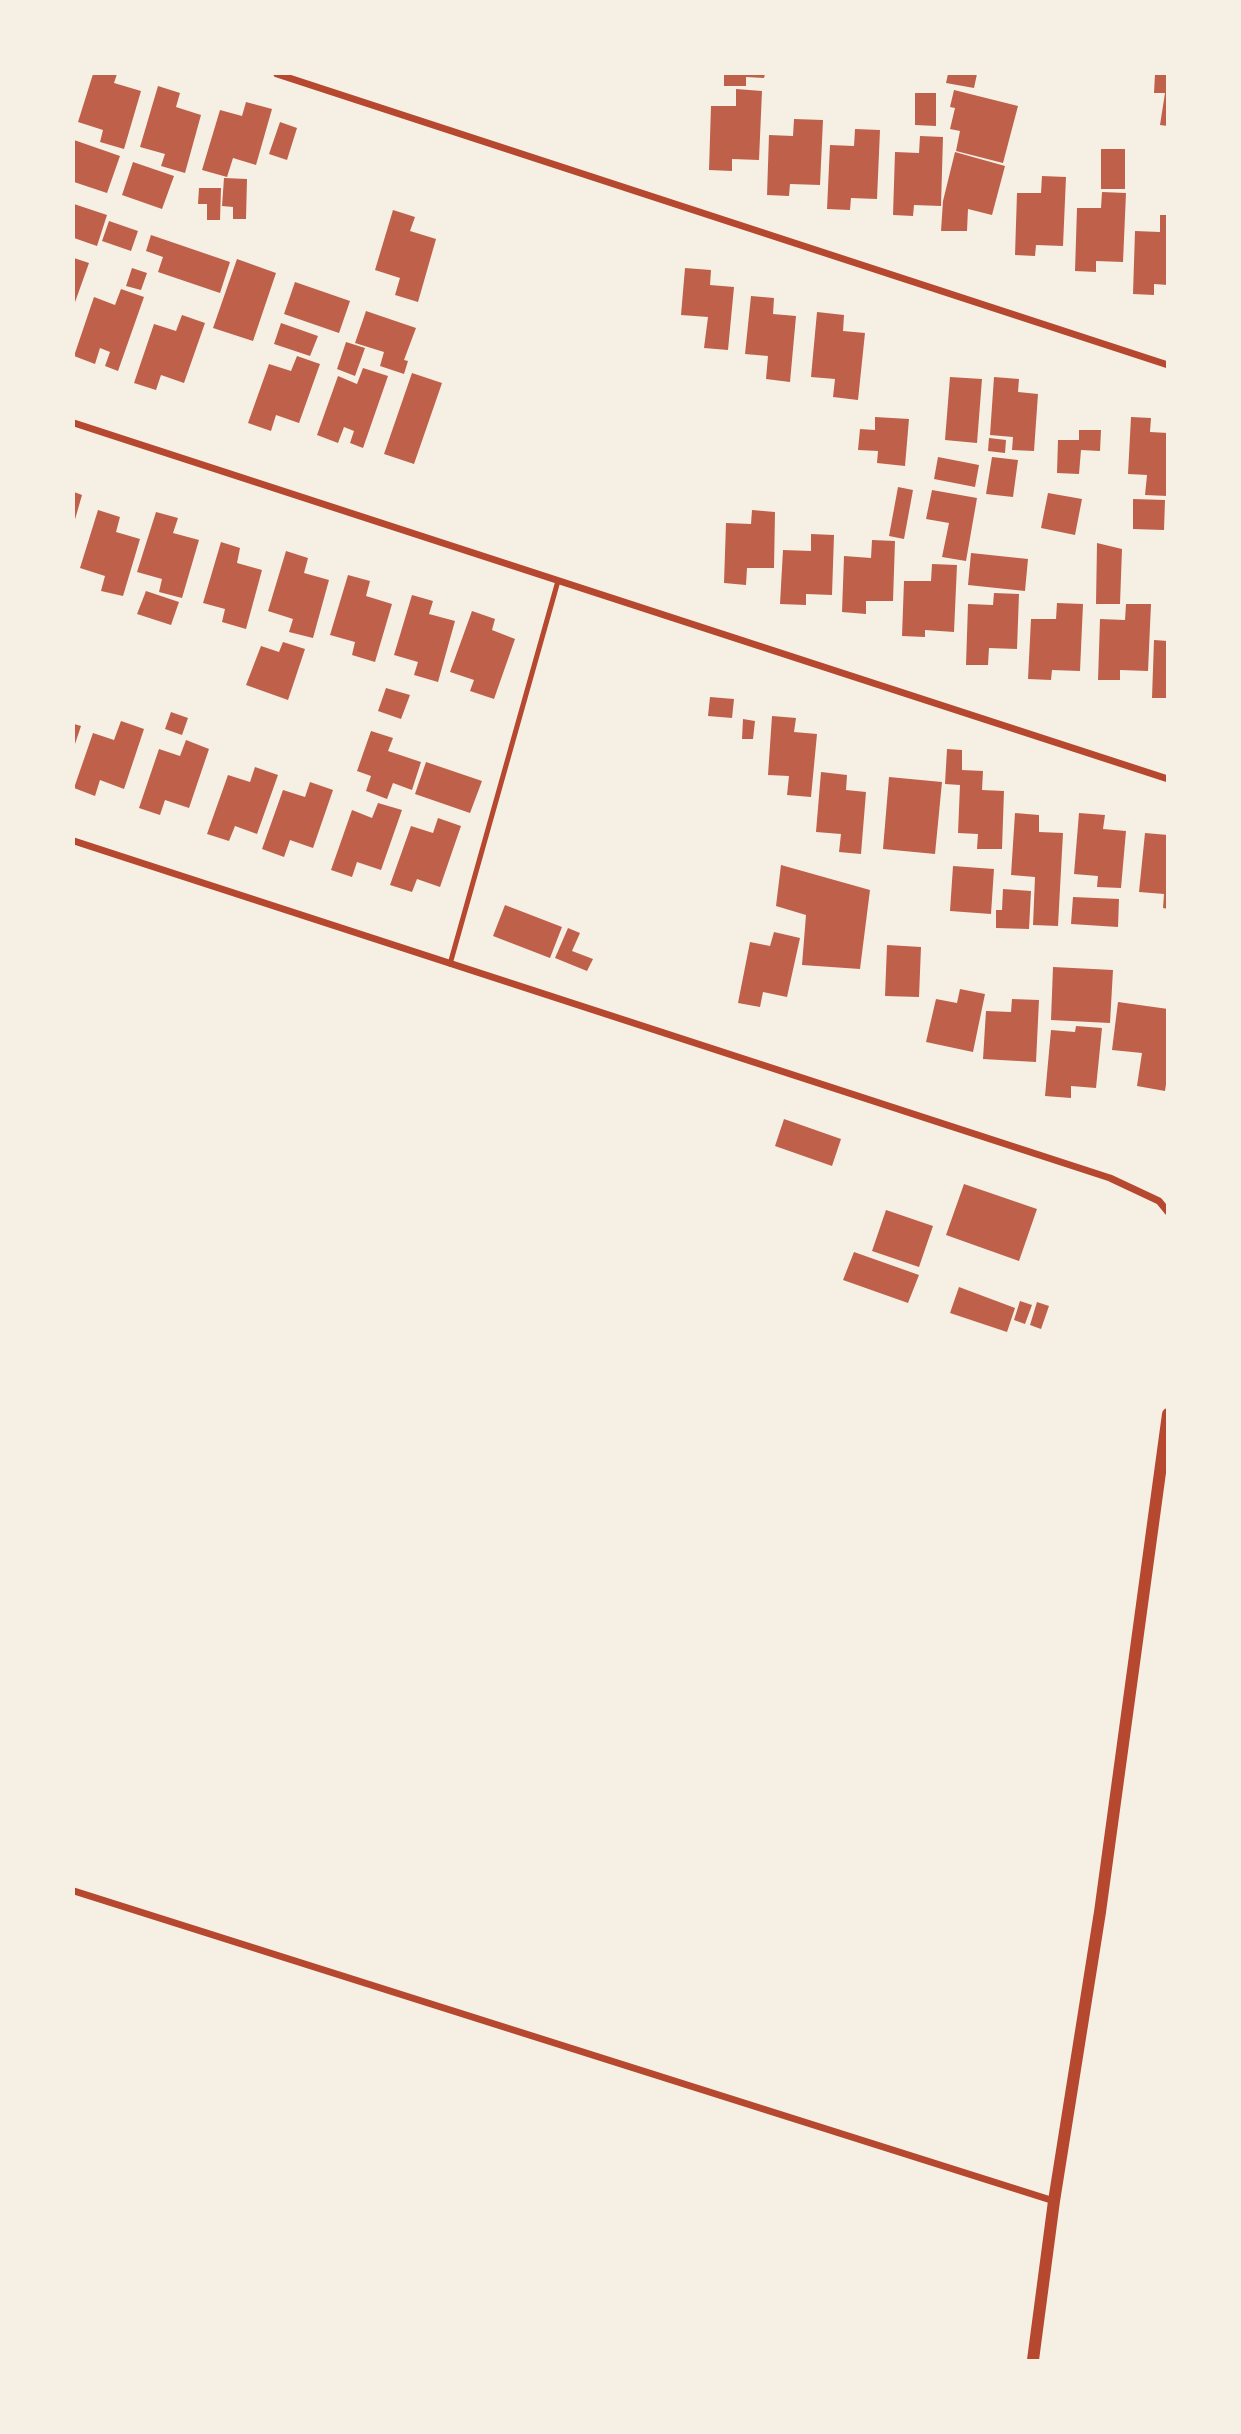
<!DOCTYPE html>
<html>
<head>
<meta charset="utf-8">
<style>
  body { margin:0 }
  #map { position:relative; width:1241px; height:2434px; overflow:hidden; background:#f6efe4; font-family:Jost,sans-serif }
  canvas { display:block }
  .frame { position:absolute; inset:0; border:75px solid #f6efe4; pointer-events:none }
</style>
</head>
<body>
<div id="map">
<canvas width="1241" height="2434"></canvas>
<div class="frame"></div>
</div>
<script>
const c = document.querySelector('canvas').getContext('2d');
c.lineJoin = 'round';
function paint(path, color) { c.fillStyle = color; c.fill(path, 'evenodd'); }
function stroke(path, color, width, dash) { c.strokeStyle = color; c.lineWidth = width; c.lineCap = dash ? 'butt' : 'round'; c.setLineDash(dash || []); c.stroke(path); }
paint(new Path2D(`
  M93,74H117L114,83L141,91L124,149L100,142L103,130L78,122Z
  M724,74H765L764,78L746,77V86H724Z
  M948,74H977L974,88L946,83Z
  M1155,74H1168V126L1160,125L1165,93H1154Z
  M158,86L180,93L176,107L201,115L185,173L161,166L165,154L140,147Z
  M736,89L762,91L759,160L732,159V171L709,170L711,106H736Z
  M954,90L1018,106L1003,163L956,151L960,131L950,129L955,108L950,107Z
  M915,93H936V126L915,125Z
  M246,102L272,109L256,165L233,158L227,177L202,170L220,110L242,116Z
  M794,119L823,120L820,185L790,184L789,196L767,195L769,135L793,136Z
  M280,122L297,128L287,160L269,154Z
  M855,129L880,130L877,199L851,198L850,210L827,209L830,145L854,146Z
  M920,136L943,137L941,206L914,205L913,216L893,215L895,152L919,153Z
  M74,140L120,156L107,193L74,182Z
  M1101,149H1125V189H1101Z
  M955,152L1005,166L992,215L968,209L967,231H941L943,201Z
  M133,162L174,176L162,209L122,195Z
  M1042,176L1066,177L1063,246L1036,245L1035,256L1015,255L1017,193H1041Z
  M224,178L247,179L246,219H233V207L222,206Z
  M199,188H221L220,220H207V204H198Z
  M1102,192L1126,193L1123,262L1096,261V272L1075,271L1077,208H1101Z
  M74,204L107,215L97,246L74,238Z
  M393,210L415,217L410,231L436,239L418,302L395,295L400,278L375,270Z
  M1160,215H1168V285L1154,284V295L1133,294L1135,231L1160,232Z
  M109,221L138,231L131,251L102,241Z
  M151,235L230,262L220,293L158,272L163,257L146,251Z
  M74,258L89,263L74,305Z
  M237,259L276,273L253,341L213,328Z
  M132,268L147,273L141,290L126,286Z
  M685,268L711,270L710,285L734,287L728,350L704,348L708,317L681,315Z
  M295,282L350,301L339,333L284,314Z
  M121,289L144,297L118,371L105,366L110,352L100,348L95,364L74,356L94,297L115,305Z
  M751,296L774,298L773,314L796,316L790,382L766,379L768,356L745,354Z
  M366,311L416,328L404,360L408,361L404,374L380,366L384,352L355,343Z
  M817,312L844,315L843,331L865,333L858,400L833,397L835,379L811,377Z
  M182,315L205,323L184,383L161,375L156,390L134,383L154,324L176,331Z
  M281,323L318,336L310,356L274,344Z
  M346,342L365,348L355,376L337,369Z
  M297,356L320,364L299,423L276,415L271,431L248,423L269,364L291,371Z
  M363,368L388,376L363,448L350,443L354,431L344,427L338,443L317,435L338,376L357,384Z
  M412,373L442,383L414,464L384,454Z
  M950,377L982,379L977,443L945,440Z
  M994,377L1019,379L1018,392L1038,394L1034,451L1012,450L1013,437L990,435Z
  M875,417L909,419L905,466L877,463L878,451L858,450L860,429L875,430Z
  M1131,417L1151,418L1150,432L1168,433V496L1145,495L1147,475L1128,474Z
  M1079,430H1101L1100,451L1081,450L1079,474L1057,473L1058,440H1079Z
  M989,438L1006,440L1005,453L988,451Z
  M938,457L979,465L975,487L934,479Z
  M992,457L1018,460L1013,497L986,494Z
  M898,487L913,490L904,539L889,536Z
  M932,490L977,498L966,561L942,557L949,523L926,519Z
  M74,492L82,495L74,523Z
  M1048,493L1082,499L1075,535L1041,528Z
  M1133,499L1165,500L1164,530L1133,529Z
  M98,510L120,517L116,532L140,539L123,596L101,591L105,576L80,568Z
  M752,510L775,512L774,568H747L746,585L724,583L726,523L751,524Z
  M156,512L178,518L173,533L199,540L182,598L159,592L162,579L137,572Z
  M811,534L834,535L832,595L806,594V605L780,604L783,550L811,551Z
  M872,540L895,541L893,601H866V614L842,612L844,556L871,558Z
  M221,542L240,548L237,563L262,570L246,629L222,622L225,609L203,603Z
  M1097,543L1122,549L1120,604H1096Z
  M286,551L308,558L304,573L329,580L313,638L289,632L293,619L268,611Z
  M971,553L1028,559L1025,591L968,585Z
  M932,564L957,565L954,632L925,630V637L902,636L904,581H931Z
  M348,575L370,581L366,596L392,604L375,662L352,655L355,642L330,635Z
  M146,591L179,602L171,625L137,614Z
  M994,593L1019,594L1017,649L989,648L988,665H966L968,604L993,605Z
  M412,595L433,601L429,614L455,621L438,682L414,675L418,662L394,655Z
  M1057,603L1083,604L1080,671L1052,670L1051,680L1028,679L1031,619H1056Z
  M1126,604H1151L1148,671L1120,670V680H1098L1100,619L1125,620Z
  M472,611L495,619L492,630L515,639L494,699L470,691L474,680L450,672Z
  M1154,640L1168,641V698H1152Z
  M283,642L305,649L288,700L246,685L261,646L279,652Z
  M386,688L410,695L401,719L378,711Z
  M710,697L734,699L732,718L708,716Z
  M171,712L188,718L182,735L165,729Z
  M772,716L796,718L794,732L817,734L811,797L787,795L789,776L768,775Z
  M743,719L755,721L753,739H742Z
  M121,721L144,729L124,789L100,780L95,796L74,788L93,733L114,740Z
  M74,724L81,726L74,747Z
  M371,731L393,738L388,751L421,762L412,790L393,783L387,799L366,791L371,776L357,771Z
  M186,740L209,749L189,808L165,800L160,815L139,808L159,749L180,756Z
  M947,749L962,750V770L983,771L982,790L1004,791L1002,849H977L978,834L958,833L960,785L945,784Z
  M426,762L482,781L470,813L415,794Z
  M255,767L278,775L257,834L235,826L229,841L207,834L228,775L250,782Z
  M821,772L847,775L846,790L866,792L861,854L839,852L841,834L816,832Z
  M889,777L942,782L935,854L883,849Z
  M310,782L333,790L313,848L290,840L284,857L262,849L283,790L305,797Z
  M378,803L402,810L381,870L357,862L352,877L331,870L352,810L372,818Z
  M1015,813L1039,815V832L1063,833L1058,926L1033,925L1035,877L1011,875Z
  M1079,813L1105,815L1103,829L1126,831L1121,888L1097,887L1098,876L1074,874Z
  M438,818L461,826L440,887L417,879L412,892L390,885L411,826L433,833Z
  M1145,833L1168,835V909L1163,908L1164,894L1139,892Z
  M781,865L870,890L860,969L802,965L806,915L776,906Z
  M953,866L994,869L991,914L950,911Z
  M1003,889L1031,891L1029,929L996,928V910H1002Z
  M1073,897L1119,899L1118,927L1071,924Z
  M505,905L562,927L550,958L493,936Z
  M568,928L580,933L572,951L593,959L587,971L555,958Z
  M774,932L800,938L787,997L763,992L760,1007L738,1003L750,942L770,946Z
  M887,945L921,947L919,997L885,996Z
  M1053,967L1113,970L1110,1023L1051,1020Z
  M960,989L985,994L973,1052L926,1042L936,999L957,1003Z
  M1012,999L1039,1000L1036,1062L983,1059L986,1011L1011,1012Z
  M1118,1002L1168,1009V1071L1165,1091L1137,1086L1142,1053L1112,1050Z
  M1076,1026L1102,1028L1096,1088L1071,1086V1098L1045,1096L1051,1030L1075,1032Z
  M784,1119L841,1139L832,1166L775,1146Z
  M964,1184L1037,1209L1019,1261L946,1235Z
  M886,1210L933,1226L919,1267L872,1251Z
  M854,1252L919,1275L908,1303L843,1280Z
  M959,1287L1015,1308L1007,1332L950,1313Z
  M1020,1301L1032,1305L1025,1324L1014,1320Z
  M1037,1302L1049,1306L1041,1329L1030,1325Z`), '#bf614a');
stroke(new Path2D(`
  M450,964L558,581`), '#b5482f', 5);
stroke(new Path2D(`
  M277,74L1168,365
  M74,423L1168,779
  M74,841L1110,1178L1159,1201L1168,1212
  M74,1891L1054,2201`), '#b5482f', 7);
stroke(new Path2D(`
  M1033,2360L1054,2201L1100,1912L1168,1414`), '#b5482f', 12);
</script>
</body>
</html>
